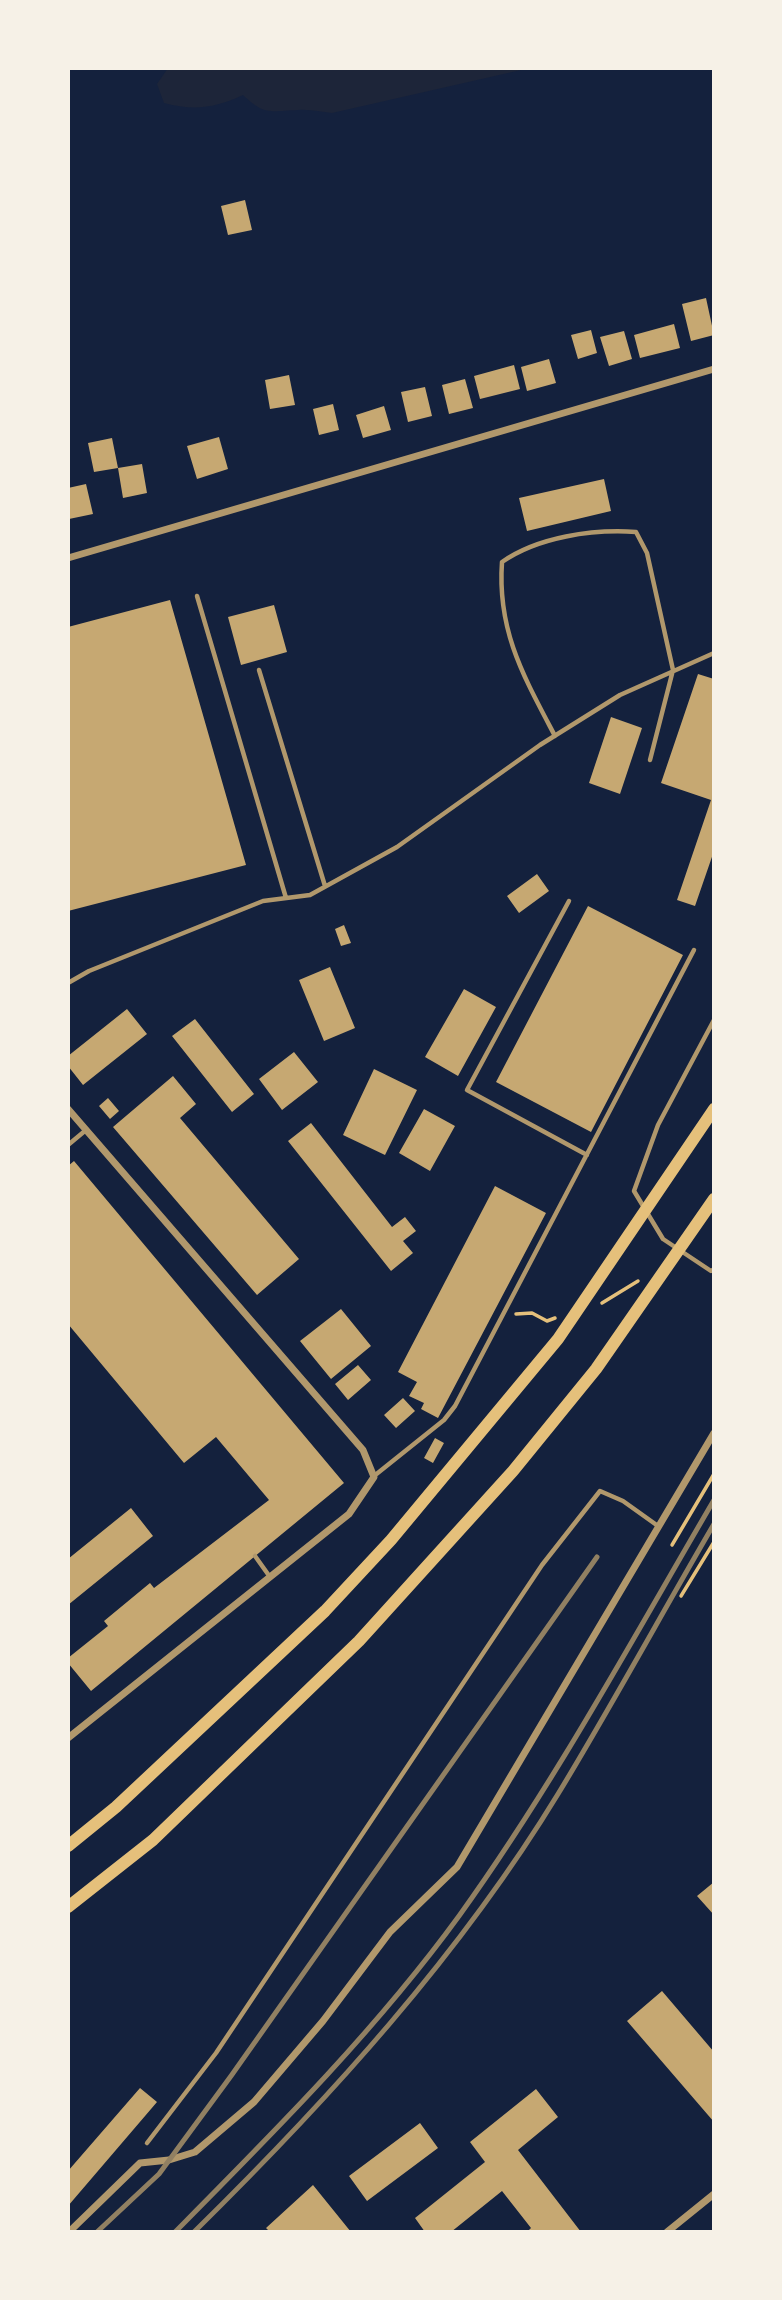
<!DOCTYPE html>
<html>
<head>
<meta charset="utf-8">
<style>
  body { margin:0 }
  #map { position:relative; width:782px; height:2300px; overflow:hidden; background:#14213d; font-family:"Sofia Sans Condensed",sans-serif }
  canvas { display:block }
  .frame { position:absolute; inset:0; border:70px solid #f6f1e7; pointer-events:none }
</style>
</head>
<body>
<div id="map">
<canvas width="782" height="2300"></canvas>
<div class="frame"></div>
</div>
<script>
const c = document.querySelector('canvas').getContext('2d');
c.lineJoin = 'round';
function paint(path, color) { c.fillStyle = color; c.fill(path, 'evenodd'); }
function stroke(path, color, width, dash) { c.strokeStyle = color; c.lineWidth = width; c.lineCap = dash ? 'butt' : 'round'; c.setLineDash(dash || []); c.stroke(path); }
paint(new Path2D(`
  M168,68H530L332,113C321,112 309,109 298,110C270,111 265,116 243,95C215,108 194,111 164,103L157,84Z`), '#1d2539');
paint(new Path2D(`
  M245,200L252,230L228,235L221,206Z
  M706,298L714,335L691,341L682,304Z
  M674,324L680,348L640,358L634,335Z
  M591,330L597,353L578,359L571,335Z
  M624,331L632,359L609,366L600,337Z
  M549,359L556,383L527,391L521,367Z
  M514,365L520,389L480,399L474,376Z
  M289,375L295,405L270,409L265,380Z
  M465,379L473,408L449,414L442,385Z
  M425,387L432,416L408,422L401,392Z
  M333,404L339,430L319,435L313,409Z
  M384,406L391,430L363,438L356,415Z
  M219,437L228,469L197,479L187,446Z
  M112,438L118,468L94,472L88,443Z
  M142,464L147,493L123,498L118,468Z
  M604,479L611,511L527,531L519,498Z
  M86,484L93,514L69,519L68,488Z
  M170,600L246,865L68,911V627Z
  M274,605L287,652L241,665L228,617Z
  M698,674L714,679V851L695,906L677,900L711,800L661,783Z
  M611,717L642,728L620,794L589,783Z
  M537,874L549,891L519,913L507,896Z
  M588,906L683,955L591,1132L496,1082Z
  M344,925L351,943L341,946L335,929Z
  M330,967L355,1028L324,1041L299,980Z
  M464,989L496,1007L458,1076L425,1057Z
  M127,1009L147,1034L83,1085L68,1066V1056Z
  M195,1019L254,1094L232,1112L172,1036Z
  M294,1052L318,1082L282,1110L259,1079Z
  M374,1069L417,1090L385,1155L343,1135Z
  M173,1076L196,1104L180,1118L299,1259L257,1295L113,1127Z
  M108,1098L119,1111L110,1119L99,1106Z
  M424,1109L455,1126L430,1171L399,1153Z
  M311,1123L392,1227L405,1217L416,1231L403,1241L413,1253L391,1271L288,1141Z
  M74,1161L344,1483L91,1691L68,1663V1658L108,1626L104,1621L150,1583L154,1588L269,1500L216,1437L184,1463L68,1324V1166Z
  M495,1186L546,1213L438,1418L421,1409L424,1403L409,1396L417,1382L398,1372Z
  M341,1309L371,1346L331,1379L300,1341Z
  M358,1365L371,1380L348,1400L335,1384Z
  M403,1398L415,1411L396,1428L384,1415Z
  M435,1438L444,1443L433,1463L424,1458Z
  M131,1508L153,1536L68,1605V1559Z
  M714,1882V1915L697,1896Z
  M662,1991L714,2052V2122L627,2021Z
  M140,2088L157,2102L68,2206V2171Z
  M536,2089L558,2117L518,2150L581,2232H527L531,2228L502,2191L451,2232H425L415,2218L485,2162L470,2142Z
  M420,2123L438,2148L367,2201L349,2176Z
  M313,2185L351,2232H270L266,2228Z`), '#c6a872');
stroke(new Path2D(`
  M602,1303L638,1281
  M516,1314L532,1313L547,1321L555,1318
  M672,1545L714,1474
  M681,1596L714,1542`), '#e5c07b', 3.5);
stroke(new Path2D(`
  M197,596L286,898
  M259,670L325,886
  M555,736C524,677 497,631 502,562C538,537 592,529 636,532L647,553L673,670L650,760
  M569,901L467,1090L587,1155
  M68,983L89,971L263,901L310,895L397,847L540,745L620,695L714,653
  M714,1020L658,1125L634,1191L663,1239L711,1271L714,1269
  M68,1145L86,1130
  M374,1476L444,1420L455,1406L694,950
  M255,1556L270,1577
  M147,2143L216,2053L542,1565L600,1491L623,1501L658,1526`), '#b1986c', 4.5);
stroke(new Path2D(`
  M68,558L714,369
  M68,1109L363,1450L374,1477L349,1514L68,1738
  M69,2232L140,2163L169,2160L195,2152L254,2102L323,2021L390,1932L457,1867L714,1433
  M667,2232L714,2194`), '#b1986c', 7);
stroke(new Path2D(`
  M68,1846L116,1807L325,1611L391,1540L558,1339L714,1109
  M68,1907L153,1840L359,1641L513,1471L596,1369L714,1199`), '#e5c07b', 12);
stroke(new Path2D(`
  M97,2232L159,2174L231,2076L597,1557
  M175,2232C274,2132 376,2030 459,1916C554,1784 632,1640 714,1500
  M194,2232C329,2099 460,1955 558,1794C612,1705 662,1613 714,1524`), '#918062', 5);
</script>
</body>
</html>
